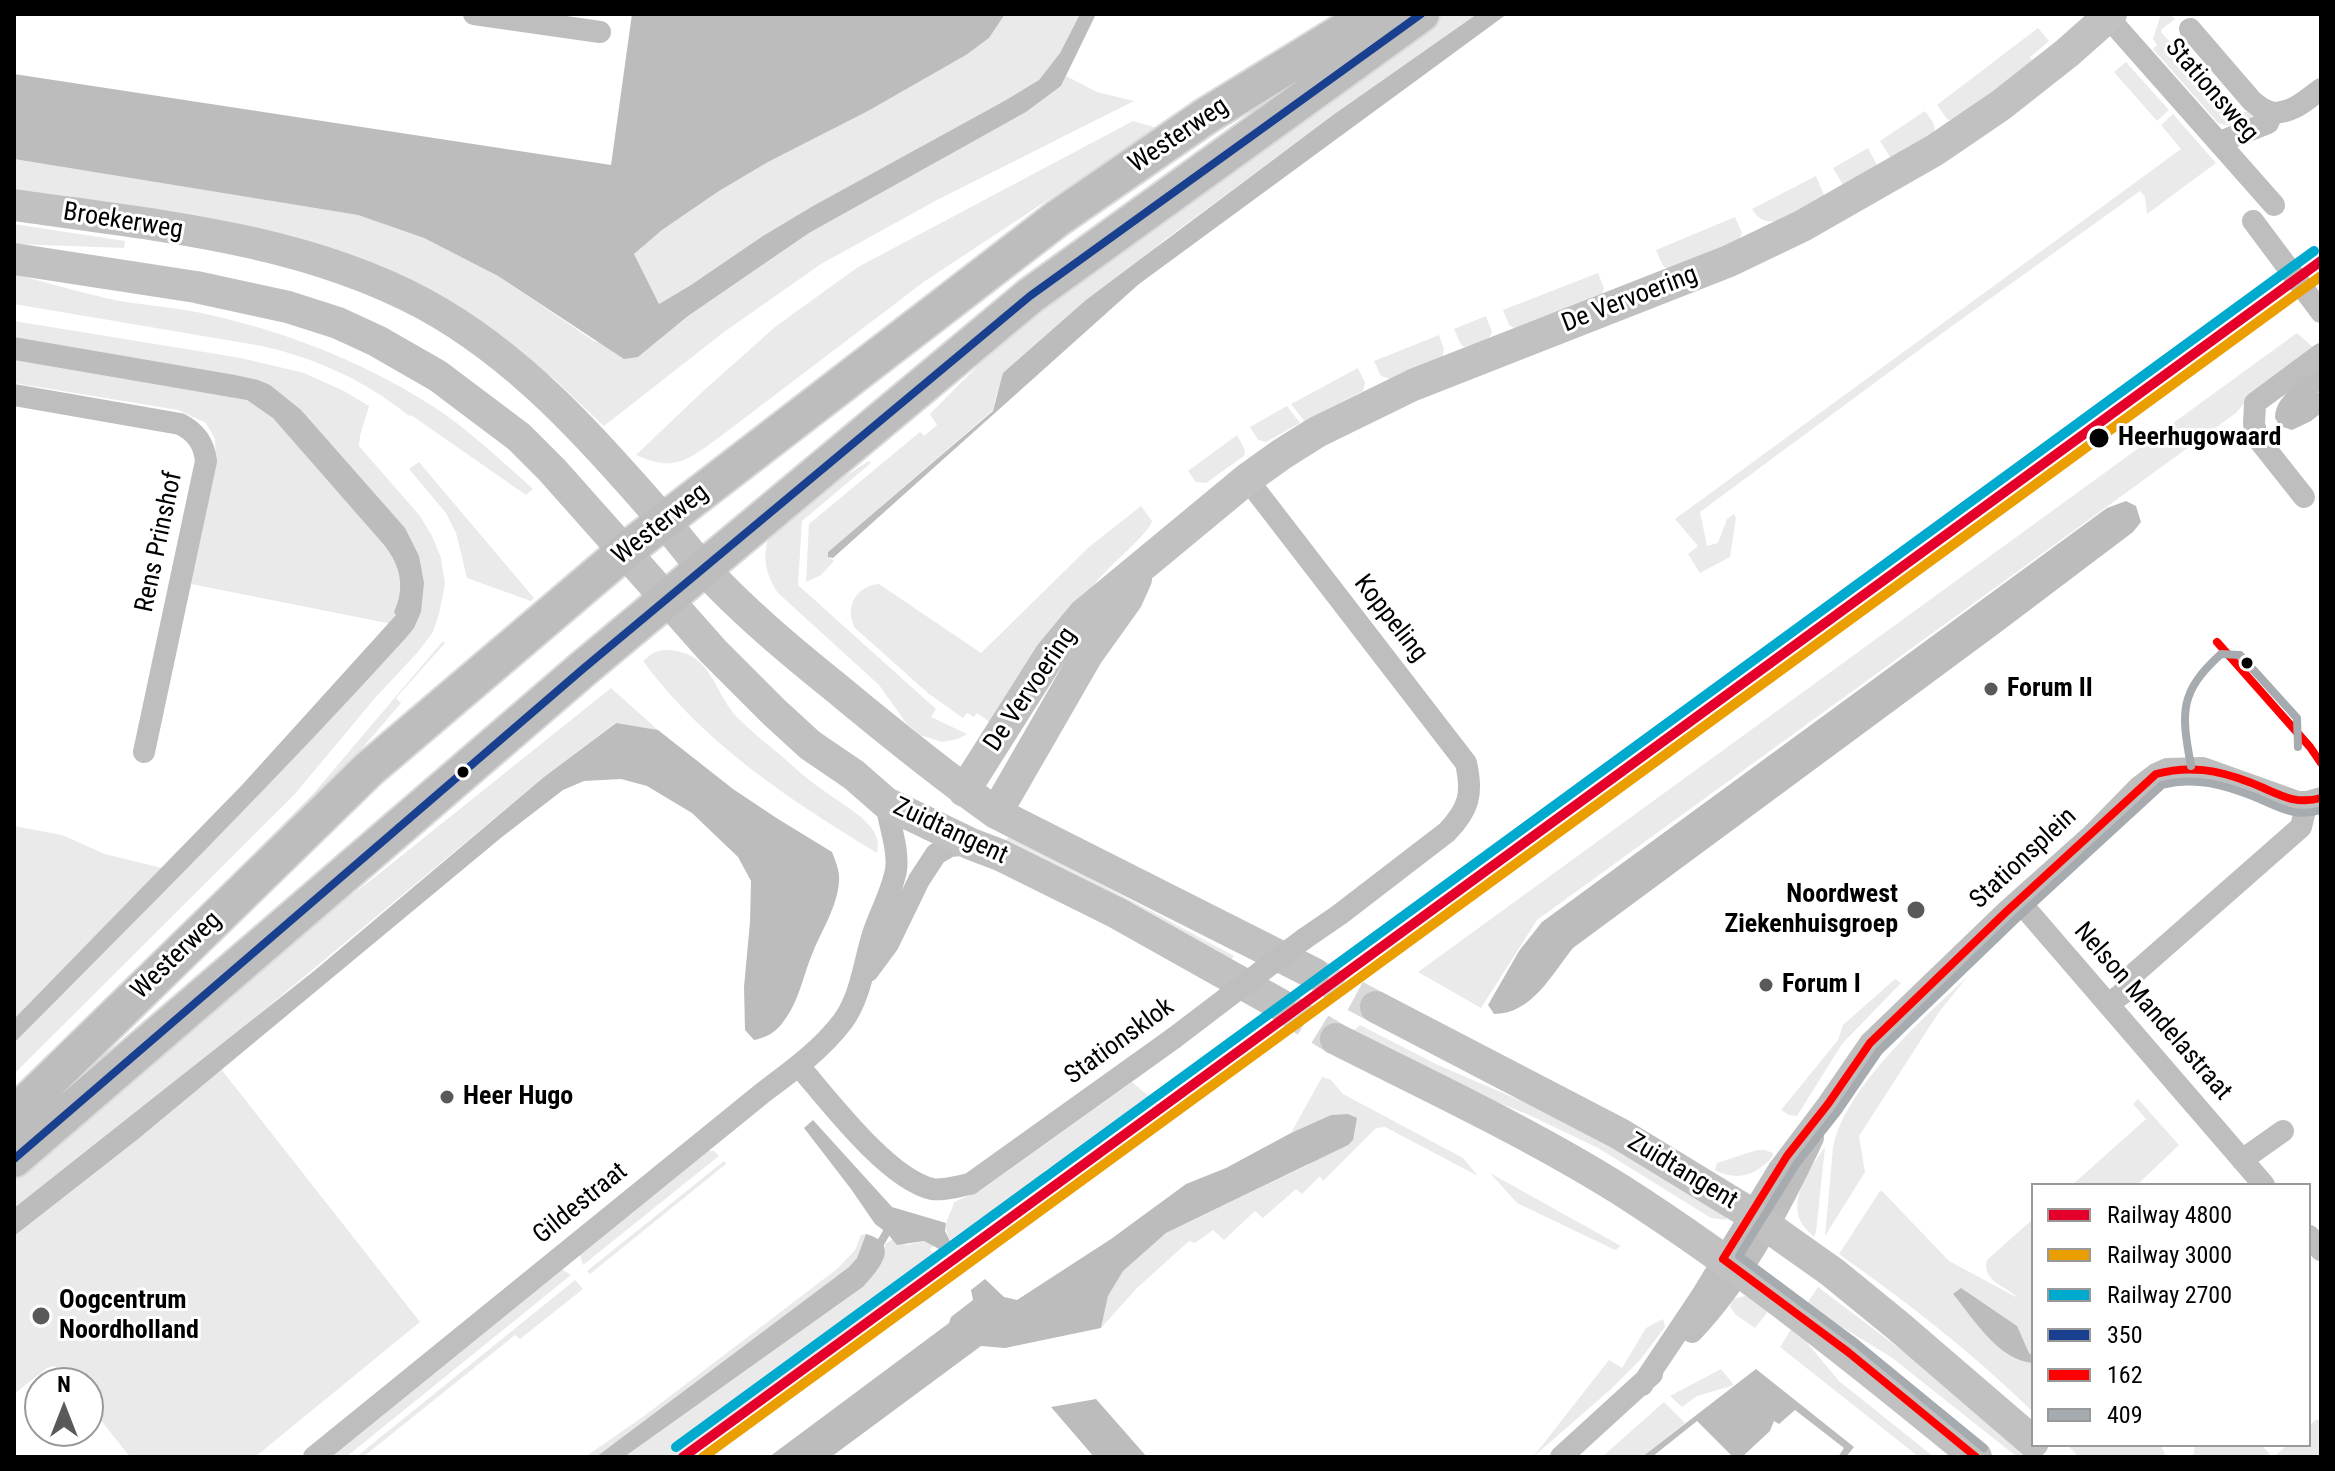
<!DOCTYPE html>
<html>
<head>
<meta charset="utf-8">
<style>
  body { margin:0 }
  #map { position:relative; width:2335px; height:1471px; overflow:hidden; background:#fff; font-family:"Roboto Condensed",sans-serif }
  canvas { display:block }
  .frame { position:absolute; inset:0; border:16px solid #000; pointer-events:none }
  .legend { position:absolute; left:2031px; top:1183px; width:280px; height:264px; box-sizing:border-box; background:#fff; border:2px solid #999; margin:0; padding:10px 14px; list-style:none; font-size:24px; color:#000 }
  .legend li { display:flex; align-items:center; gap:16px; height:40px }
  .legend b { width:40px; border:2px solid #999 }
  .north { position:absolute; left:24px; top:1367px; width:80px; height:80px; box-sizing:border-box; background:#fff; border:2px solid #999; border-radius:50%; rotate:0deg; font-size:22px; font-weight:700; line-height:32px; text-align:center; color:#000 }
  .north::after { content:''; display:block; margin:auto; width:28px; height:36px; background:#595959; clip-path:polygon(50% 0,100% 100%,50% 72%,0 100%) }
</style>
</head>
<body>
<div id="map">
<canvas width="2335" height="1471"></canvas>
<div class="frame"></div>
<ul class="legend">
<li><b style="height:10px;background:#e4002b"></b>Railway 4800</li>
<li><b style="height:10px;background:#eb9e00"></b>Railway 3000</li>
<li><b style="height:10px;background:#00a9ce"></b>Railway 2700</li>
<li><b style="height:10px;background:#19408f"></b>350</li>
<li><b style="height:10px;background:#f00"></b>162</li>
<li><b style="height:10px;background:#a6abb0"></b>409</li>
</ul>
<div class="north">N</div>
</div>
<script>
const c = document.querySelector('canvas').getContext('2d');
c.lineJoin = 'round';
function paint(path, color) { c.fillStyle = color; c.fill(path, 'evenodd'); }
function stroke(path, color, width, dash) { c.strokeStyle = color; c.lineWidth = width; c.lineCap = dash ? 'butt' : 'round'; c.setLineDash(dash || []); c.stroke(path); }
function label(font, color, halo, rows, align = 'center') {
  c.font = font + ' "Roboto Condensed",sans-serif'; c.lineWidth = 6; c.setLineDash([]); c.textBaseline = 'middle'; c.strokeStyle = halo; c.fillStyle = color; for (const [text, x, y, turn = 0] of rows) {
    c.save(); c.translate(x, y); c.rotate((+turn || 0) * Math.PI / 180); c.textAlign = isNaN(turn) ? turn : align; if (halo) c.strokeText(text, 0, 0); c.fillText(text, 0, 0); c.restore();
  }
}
paint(new Path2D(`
  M1005,14H1080L1060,53L1039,80L1006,100L813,206L691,285L659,304L634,254L662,230L719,191L768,162L868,111L966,55L989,38Z
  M1436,14H1477L1333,115L1162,242L997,393L993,410L828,552L830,558L834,561L821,575L806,582L809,524L920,432L924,436L937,425L930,414L1030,313Z
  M2163,14H2170L2175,19L2162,29L2161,32L2235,114L2250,111L2256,118C2248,126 2228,127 2218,123L2153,49L2157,45L2153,39L2160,17Z
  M2038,28L2049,41L2030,57L2033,62L1952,121L1947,119L1937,105Z
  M2126,62L2169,110L2157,121L2114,72Z
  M1066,76L1097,92L1134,101L937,200L821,264L724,332L604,426L553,378L437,296L14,195V159L358,215L424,238L498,276L594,341L638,357L688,316L809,233L1026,112L1061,86Z
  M1925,111C1931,120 1938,125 1933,135L1897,158L1890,157L1880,141Z
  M2173,114L2216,163L2147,214L2145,197L2140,191L1934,339L1700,512L1707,546L1718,543L1727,519L1734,514L1736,518L1730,557L1700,573L1688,554L1698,546L1675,519L2181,149L2161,125Z
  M1133,121L1157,128L925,281L717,439C686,461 674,472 636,455L700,394L775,327L858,267Z
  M1868,148L1877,165L1843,185L1833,168Z
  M1816,176L1824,195C1804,207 1769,239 1752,209Z
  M1735,217L1742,233L1739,241L1669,269L1663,266L1656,250Z
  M14,224L125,241L124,248L14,244Z
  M1598,273L1604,288L1602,295L1514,328L1509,325L1503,310Z
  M14,274C49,283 85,294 120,301C150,306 181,308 210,315C291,333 371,365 440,411C473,434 503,462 533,489L526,495L411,415L409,416C367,381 315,358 262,346L14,304Z
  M1486,316L1492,332L1488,340L1464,347L1460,343L1454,329Z
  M14,321L241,358L304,373L344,391L369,406L360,436L359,446L420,516L432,536L441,558L445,584L439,614L433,632L417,653L375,698L294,795L14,1074V1043C146,910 279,778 405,639L412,628L191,584L216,465L215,439L206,423L178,410L14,383Z
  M2297,333L2316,350L2248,399L2236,413L1537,920L1481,1008L1418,972Z
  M1439,335L1444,349L1442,358L1390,379L1381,376L1374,361Z
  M1358,368L1365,383L1363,391L1304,421L1291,404Z
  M1287,406L1300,423L1266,442L1258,440L1250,427Z
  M1237,435L1245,450L1244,456L1206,483L1196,482L1188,471Z
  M869,461L871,463L802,521L798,585L936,709L931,717L967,734L958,739L942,742L920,735L907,724L879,685L778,593C765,574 760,551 773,529C777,523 785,518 791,513C816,494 842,478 869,461Z
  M419,462L534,598L531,601L467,578L456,533L446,513L409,469Z
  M1141,506L1152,521C1150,531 1117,560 1107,570C1063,617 1030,671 994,725L977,713L974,717L967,713L963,718L929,694L855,628C844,607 856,586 879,584L981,653L1089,547Z
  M443,641L445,643L396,698L401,703L324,793L14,1095L313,794Z
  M662,650C714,649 711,692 740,720C754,734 771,747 786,760C800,773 815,785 830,795C847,808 885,826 877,853C790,800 705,745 643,661L653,653Z
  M611,688L658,730L615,723L544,777L222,1045L14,1208V1170L225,991L375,877Z
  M14,826L62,835L105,854L162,868L14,1019Z
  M1012,836L1234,956L1227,965L1005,846L1007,838Z
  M1968,976L1939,1012L1859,1136L1865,1172L1825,1236L1833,1148C1844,1088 1925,1017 1968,976Z
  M1895,979L1901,983L1842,1044L1797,1116L1789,1115L1781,1110L1838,1040L1843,1025Z
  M1360,1025L1438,1065L1540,1109L1696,1193L1724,1213L1727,1220L1711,1218L1598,1148L1527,1114L1479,1095L1353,1031Z
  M221,1069L420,1322L255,1457H130L88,1404V1383H71L59,1368L54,1366L47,1368L14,1394V1235Z
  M1322,1077L1331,1080L1343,1094L1463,1158L1478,1176L1385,1127L1376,1128L1323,1181L1320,1176L1302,1194L1296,1189L1263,1218L1255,1211L1224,1240L1213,1230L1195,1243L1189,1241L1137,1288L1101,1328L1108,1296L1123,1270L1166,1233L1308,1165L1348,1114L1331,1115L1291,1133Z
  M1132,1082L1151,1098L1059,1163L1045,1170L1038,1180L950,1240C941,1222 950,1218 954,1202L981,1190Z
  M2138,1099L2179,1145L2137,1185H2072L2146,1119L2133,1104Z
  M1825,1147L1816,1232L1814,1237C1810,1232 1804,1228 1801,1222C1788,1199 1812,1165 1825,1147Z
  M1757,1150H1765L1773,1153V1156C1757,1175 1738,1182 1715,1170L1717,1163Z
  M708,1151H714L719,1156L583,1265L580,1255Z
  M724,1161L726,1164L590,1274L587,1271Z
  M1490,1173L1621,1246L1615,1250L1517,1203Z
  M1880,1191L1883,1192L1949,1261L2018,1298C2006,1286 1981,1281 1987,1260L2033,1219V1412C1973,1353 1907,1302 1839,1254Z
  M866,1234L857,1258L849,1267L596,1457H585L644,1416L837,1269L855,1250L861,1235Z
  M893,1239L907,1245L924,1241L934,1245L930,1249L940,1262L676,1457H624L885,1254V1244Z
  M559,1270H563L571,1275L346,1457H327Z
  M575,1280L583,1289L520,1339L515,1335L363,1457H356Z
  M1818,1287L1921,1365L2035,1457H2017L1891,1357L1806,1305Z
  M1745,1296L1754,1298L1770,1309L1755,1328L1736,1315L1730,1307L1733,1299Z
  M1663,1319L1665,1327L1640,1360L1610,1390L1533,1457L1609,1360L1622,1368L1646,1328Z
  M1792,1328L1799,1333L1839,1381L1934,1457H1919L1780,1347Z
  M1721,1369L1734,1385L1697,1396L1682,1407L1670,1396Z
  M1664,1402L1685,1423L1642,1457H1602Z
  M2317,1419L2321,1423V1457H2274L2287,1445H2309V1426Z
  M2067,1445H2160L2167,1457H2079Z
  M2195,1445H2262L2272,1457H2193Z`), '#eaeaea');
paint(new Path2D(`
  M632,14H1005L989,38L966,55L868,111L768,162L719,191L662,230L634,254L659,304L691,285L763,236L813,206L1006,100L1039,80L1060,53L1080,14H1096L1061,86L1026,112L809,233L688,316L638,357L624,359L498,276L424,238L358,215L14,159V74L611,165Z
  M1477,14H1507L1139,284L833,558L828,557V552L993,411L1003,373L1086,300L1333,115Z
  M14,337L235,375L258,380L270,385L301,410L405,528L419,556L424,583L421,612L414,628L405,639C279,778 146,910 14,1043V1019L242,785L396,615L394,612C405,588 401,567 385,546L273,418L247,400L14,360Z
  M2321,367V390L2318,392L2321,396V413L2311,421L2292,430L2280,426L2275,418C2275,394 2304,380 2321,367Z
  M2126,501L2136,506L2141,522L2133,532L1998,634L1573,948C1552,974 1532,1014 1494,1014L1488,1005L1519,951L1542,922L2107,508Z
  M616,723L658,730L733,789L778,819L832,852C836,862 840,872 839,882C837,907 822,930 813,952C802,978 799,1004 780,1026C773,1034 764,1038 754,1040L745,1030L744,987L750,922L751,881L738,857L692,813L647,786L621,779L584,781L563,790L502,837L138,1139L14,1236V1208L314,971L544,777Z
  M1348,1114L1357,1118L1353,1140L1348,1145L1166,1233L1123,1271L1108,1296L1101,1328L1005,1348L981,1346L831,1457H769L949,1323L951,1317L973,1300L971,1290L985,1279L1004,1297L1017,1300L1111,1239L1186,1184L1226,1168L1291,1133L1331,1115Z
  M813,1120L892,1207L946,1223L945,1231L950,1241L939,1249L924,1241L897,1245L887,1233L875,1224L851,1189L804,1128Z
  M866,1234C901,1244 880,1268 864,1286L624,1457H596L849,1267L857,1258Z
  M1961,1288L2017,1326L2029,1353L2033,1356V1363C1998,1360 1974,1319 1953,1294Z
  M1756,1369L1854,1447L1846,1457H1838L1844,1448L1795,1410L1779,1424L1774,1421L1770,1431L1742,1457H1733L1697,1421L1652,1457H1642Z
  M1096,1399L1147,1457H1094L1051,1407Z`), '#bcbcbc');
stroke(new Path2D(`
  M877,1249L892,1223`), '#bcbcbc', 8);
stroke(new Path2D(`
  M1313,973L1376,1007
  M1279,1004L1336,1039`), '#d9d9d9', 32, [32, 16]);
const primary = new Path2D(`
  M14,1115L369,769L624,552L1058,218L1206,116L1372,14
  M14,1159L584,668L1030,296L1421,14`);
stroke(primary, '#dbdbdb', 40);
stroke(new Path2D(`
  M474,14L600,32
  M2105,14L2274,205
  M2190,29L2252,101L2261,108L2272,113
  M2220,142L2268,123L2272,113C2293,113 2305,101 2321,89
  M2253,221L2321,312
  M14,395L180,424C196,432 204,443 206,461L144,752
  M1247,479L1466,763C1473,794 1469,809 1447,832L1339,915L1304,939
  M2304,497L2258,439L2254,424L2255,403L2321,354
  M2019,901L2264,1185
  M868,971L888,944L919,880L936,854L950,846L971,844
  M2108,1004L2122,994L2136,972L2301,827L2307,802
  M799,1066C829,1101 888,1179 932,1189C943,1191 958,1186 970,1184L1174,1038
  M2242,1160L2283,1131
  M2309,1236L2321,1250
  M1692,1332C1744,1277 1781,1206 1813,1138
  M1642,1385L1701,1297L1779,1169L1828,1104L1870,1043L2007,911L2092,835L2139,787L2156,774L2167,769L2203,768L2298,802H2307L2321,798
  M314,1457L765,1091C792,1071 822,1049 843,1021C861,996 864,963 873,934C880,913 892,892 896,870C899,849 889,824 886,803
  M1561,1457L1652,1374`), '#bebebe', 22);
stroke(new Path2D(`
  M14,205C152,225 299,237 424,304C520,356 594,440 665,522C678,538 690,554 704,569C744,612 788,649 834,686C887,730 940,773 996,813L1313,973
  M14,259L196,287L288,307L338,323L377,341L438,376L519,437L552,470L713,651L774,712L810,745L854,775L886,803L971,844L1000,855L1117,913L1279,1004
  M964,791L1050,655L1084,614L1247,479L1282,454L1317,432L1413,385L1729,261L1802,226L1935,150L2001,105L2067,53L2111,14
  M996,813L1087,655L1127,599L1136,579
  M1376,1007L1620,1134L1743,1209L1832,1272L1897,1325L2033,1442
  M1336,1039C1431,1087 1530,1133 1621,1190C1746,1270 1861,1363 1976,1457`), '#c1c1c1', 32);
stroke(primary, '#bdbdbd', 36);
stroke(new Path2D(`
  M1174,1038L1304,939`), '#bebebe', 22);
stroke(new Path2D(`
  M14,1159L584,668L1030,296L1421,14`), '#19408f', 8);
stroke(new Path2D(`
  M2217,642L2310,747L2321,763
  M1976,1457L1848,1352L1723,1259L1787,1156L1828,1104L1870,1043L2007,911L2156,774C2189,765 2218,770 2249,782C2276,792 2292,806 2321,798`), '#f00', 8);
stroke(new Path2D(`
  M2191,766C2181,712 2179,692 2221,654L2240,655L2297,718L2298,747
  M1984,1448L1856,1343L1739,1256L1797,1163L1838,1111L1879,1051L2015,920L2162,785C2195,776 2224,785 2255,797C2279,807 2294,818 2321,810`), '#a6abb0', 8);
stroke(new Path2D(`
  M683,1457L2321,261`), '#e4002b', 10);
stroke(new Path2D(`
  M703,1457L2321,276`), '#eb9e00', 10);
stroke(new Path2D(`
  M676,1447L2314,251`), '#00a9ce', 10);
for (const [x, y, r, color] of [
  [2099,438,11,"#000"],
  [2247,663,7,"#000"],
  [1991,689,8,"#595959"],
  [463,772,7,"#000"],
  [1916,910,10,"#595959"],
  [1766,985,8,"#595959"],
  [447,1097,8,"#595959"],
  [41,1316,10,"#595959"]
]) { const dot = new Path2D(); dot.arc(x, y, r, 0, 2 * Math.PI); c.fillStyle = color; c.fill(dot); stroke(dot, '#fff', 3); }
label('26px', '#000', '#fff', [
  ["Stationsweg",2211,91,49],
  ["Westerweg",1179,136,-34],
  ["Broekerweg",123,222,9],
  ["De Vervoering",1630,300,-21],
  ["Westerweg",661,525,-38],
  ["Rens Prinshof",160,542,-78],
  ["Koppeling",1390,619,52],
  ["De Vervoering",1031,690,-56],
  ["Zuidtangent",950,832,25],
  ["Stationsplein",2024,859,-43],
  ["Westerweg",177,956,-44],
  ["Nelson Mandelastraat",2152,1012,49],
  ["Stationsklok",1120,1042,-36],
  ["Zuidtangent",1682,1172,31],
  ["Gildestraat",581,1204,-39]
]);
label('bold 26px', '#000', '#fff', [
  ["Heerhugowaard",2118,438]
], 'left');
label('bold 26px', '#000', '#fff', [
  ["Forum II",2007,689],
  ["Noordwest",1898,895,"right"],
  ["Ziekenhuisgroep",1898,925,"right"],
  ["Forum I",1782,985],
  ["Heer Hugo",463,1097],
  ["Oogcentrum",59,1301],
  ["Noordholland",59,1331]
], 'left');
</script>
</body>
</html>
